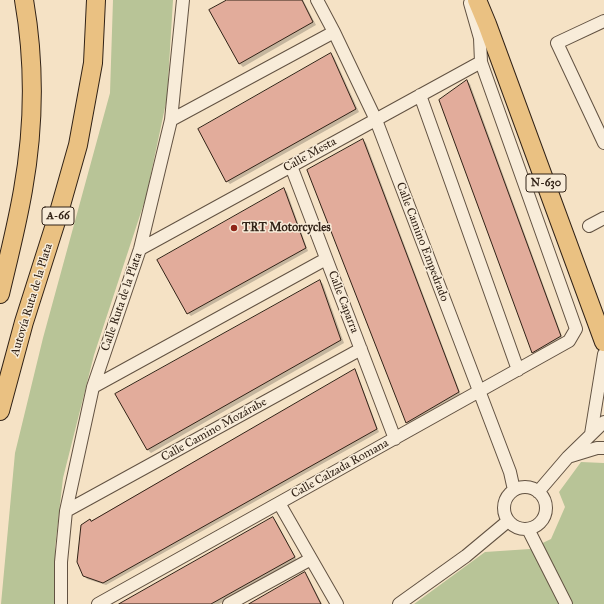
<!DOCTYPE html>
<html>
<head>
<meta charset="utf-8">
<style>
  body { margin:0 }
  canvas { display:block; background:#f5e2c5 }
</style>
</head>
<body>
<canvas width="604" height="604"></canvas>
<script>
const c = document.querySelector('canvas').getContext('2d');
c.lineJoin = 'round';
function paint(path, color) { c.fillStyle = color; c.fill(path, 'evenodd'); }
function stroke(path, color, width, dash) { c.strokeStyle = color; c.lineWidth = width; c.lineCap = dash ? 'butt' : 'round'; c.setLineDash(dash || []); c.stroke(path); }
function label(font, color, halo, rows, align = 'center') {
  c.font = font + ' "IM FELL Great Primer",serif'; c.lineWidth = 3; c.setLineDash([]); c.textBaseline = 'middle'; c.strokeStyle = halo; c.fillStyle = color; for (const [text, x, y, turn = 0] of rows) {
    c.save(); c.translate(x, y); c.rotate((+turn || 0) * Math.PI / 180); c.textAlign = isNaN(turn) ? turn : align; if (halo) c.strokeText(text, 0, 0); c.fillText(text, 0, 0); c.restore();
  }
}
paint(new Path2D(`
  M113,0H173L167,98L146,197L94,355L63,478L55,548L56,604H1L15,453L43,338L110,93Z
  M581,462L604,463V604H414L485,552L530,549L551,539L565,507L559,492Z`), '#b8c497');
paint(new Path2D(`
  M229,0H303L316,25L243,67L240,64L210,10Z
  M331,54L334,57L359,112L230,184L227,181Z
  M467,81L470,84L563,339L536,355L533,353L440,101Z
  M363,140L366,143L461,395L410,425L407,422Z
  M284,189L287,192L308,251L191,316L188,313Z
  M320,281L323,284L344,343L151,453L148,450L116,394Z
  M354,370L357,373L379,432L106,585L87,579L84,575L92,522Z
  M273,519L276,521L297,560L219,604H125Z
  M305,574L308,577L322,604H251Z`), '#0003');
const building = new Path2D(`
  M227,0H302L313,22L239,64L209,10Z
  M331,53L356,109L226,182L198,129Z
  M467,80L561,336L532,353L439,100Z
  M363,139L459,392L406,423L307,170Z
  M284,188L306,248L187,314L157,260Z
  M320,280L341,340L147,450L115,394Z
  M355,369L377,429L103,583L83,576L77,562L81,525L90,519L91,521Z
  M273,517L295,557L211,604H119Z
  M305,572L321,604H249Z`);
paint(building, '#e2ac9b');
stroke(building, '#312216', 1);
const minor = new Path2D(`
  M317,0L334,32L376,120L510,472L514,490
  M604,21L557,43L604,143
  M420,95L518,370
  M171,120L334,32
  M291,166L395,439
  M589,226L604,218
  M140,249L481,62
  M93,387L326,259
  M591,434L604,354
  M571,456L597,448H604
  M504 508a21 21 0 1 1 42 0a21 21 0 1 1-42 0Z
  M538,492L568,457L604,422
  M279,503L337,604
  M66,511L361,349
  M528,529L566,604
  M61,604V562L66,511L93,387L140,249L171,120L183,0
  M98,604L569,341L576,329L481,62L480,38L470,3
  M229,604L311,559
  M399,604L466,556L508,521`);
const highway = new Path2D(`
  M477,0L487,24L604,342
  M0,294C8,260 17,225 23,190C34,128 35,63 24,0
  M0,411L24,322L59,212L78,145L93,63L96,0`);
stroke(minor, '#625242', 14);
stroke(highway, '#312216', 20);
stroke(minor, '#f8ecd9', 12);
stroke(highway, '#eac182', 18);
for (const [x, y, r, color] of [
  [234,228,4,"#8f2418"]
]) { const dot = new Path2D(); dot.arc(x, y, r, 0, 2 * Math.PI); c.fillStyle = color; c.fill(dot); stroke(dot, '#f8ecd9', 1.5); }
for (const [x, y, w] of [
  [546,183,40],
  [58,216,32]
]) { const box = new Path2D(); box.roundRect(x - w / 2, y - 9, w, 18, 3); c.fillStyle = '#f8ecd9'; c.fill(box); stroke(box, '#312216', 1); }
label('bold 11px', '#312216', null, [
  ["N-630",546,183],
  ["A-66",58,216]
]);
label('12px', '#312216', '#f8ecd9', [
  ["Calle Mesta",310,155,-29],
  ["Calle Camino Empedrado",422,242,69],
  ["Autovía Ruta de la Plata",32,300,-73],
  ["Calle Ruta de la Plata",122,302,-71],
  ["Calle Caparra",343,302,69],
  ["Calle Camino Mozárabe",214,430,-29],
  ["Calle Calzada Romana",340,469,-29]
]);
label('bold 12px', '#312216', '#f8ecd9', [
  ["TRT Motorcycles",242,228]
], 'left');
</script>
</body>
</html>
